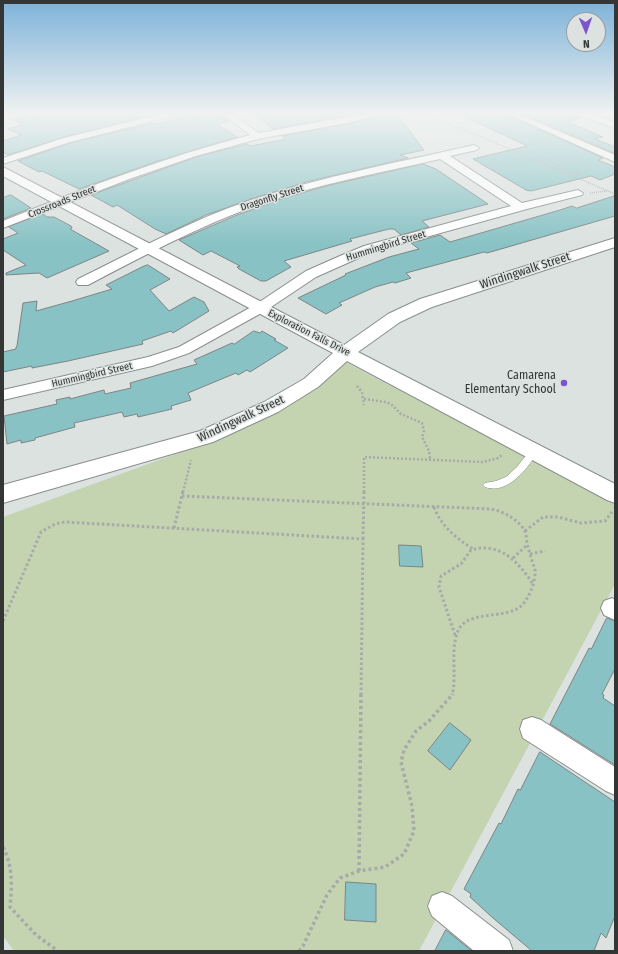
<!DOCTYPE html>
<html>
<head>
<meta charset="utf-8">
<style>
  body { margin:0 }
  #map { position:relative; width:618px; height:954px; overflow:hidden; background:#dce2e0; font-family:"Fira Sans Condensed",sans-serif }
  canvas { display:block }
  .frame { position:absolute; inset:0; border:4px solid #343635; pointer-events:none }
  .north { position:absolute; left:566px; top:12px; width:40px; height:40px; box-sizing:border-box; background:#dce2e0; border:1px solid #999d9c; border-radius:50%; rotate:178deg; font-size:11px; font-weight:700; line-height:16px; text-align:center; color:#343635 }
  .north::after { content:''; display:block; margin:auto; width:14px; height:18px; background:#7c54cd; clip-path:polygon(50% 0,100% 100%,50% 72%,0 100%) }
</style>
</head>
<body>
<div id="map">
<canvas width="618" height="954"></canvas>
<div class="frame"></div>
<div class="north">N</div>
</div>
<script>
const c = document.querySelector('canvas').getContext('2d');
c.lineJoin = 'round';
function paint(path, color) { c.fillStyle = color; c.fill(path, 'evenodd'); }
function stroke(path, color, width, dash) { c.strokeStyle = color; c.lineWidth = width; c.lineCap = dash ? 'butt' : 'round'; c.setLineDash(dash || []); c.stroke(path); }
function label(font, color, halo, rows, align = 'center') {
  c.font = font + ' "Fira Sans Condensed",sans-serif'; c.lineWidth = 3; c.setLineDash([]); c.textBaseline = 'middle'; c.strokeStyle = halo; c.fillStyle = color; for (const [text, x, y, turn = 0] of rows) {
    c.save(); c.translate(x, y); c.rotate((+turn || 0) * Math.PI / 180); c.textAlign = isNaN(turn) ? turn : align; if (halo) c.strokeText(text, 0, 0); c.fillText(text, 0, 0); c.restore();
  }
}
paint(new Path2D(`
  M345,362L615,503V584L419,951H14L3,936V517L222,437Z`), '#c4d3b0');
const building = new Path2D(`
  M40,113H139L145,117L64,137L8,155L3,152V141L21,135L8,129L22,125L14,120Z
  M202,113H220L229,121L217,124L237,137L155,162L79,189L42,171L39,172L18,161L70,143L153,123L155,124Z
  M254,113H361L273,129Z
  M381,113H396L424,150L400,155L408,158L306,182L251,199L206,215L166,234L155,229L117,205L113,207L91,195L196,157L247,144L251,146L286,139L282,136L347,124L379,116Z
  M457,113H505V114L603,158L598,160L615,167V174L600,180L591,176L531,191L526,190L473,159L527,146Z
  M519,113H575L577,116L581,118L568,122L603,137L595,139L615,147V153Z
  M423,164L436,169L488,204L422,221L429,227L401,235L394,229H389L350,239L352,241L284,261L291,267L266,281H261L239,269L237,267L240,266L211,251L203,255L179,240L237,215L281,199L326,186Z
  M11,195L31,208L3,219V198Z
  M615,196V216L487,253L484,252L406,273L411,278L395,283L393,282L375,287L339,303L342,305L326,314L298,298L346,275L345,274L389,257L419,249L411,243L440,235L450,242L560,210L572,206L576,208Z
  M43,214L47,217H54L71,226L72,228L70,229L109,251L47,278L39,273L6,275V273L26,265L3,250V239L18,233L9,227Z
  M148,265L170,279L150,290L169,311L194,297L204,302L209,311L173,333L171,331L142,341L143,344L68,361L32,368V366L3,372V352L16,349V347L17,346L23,303L37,301L36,311L72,301L112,289L106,285L144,266Z
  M254,331L260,333L262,331L276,339L274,340L288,348L250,372L247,370L238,375L236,373L188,393L191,400L171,406L172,409L138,417L137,414L124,417L122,412L74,423L75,427L35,438V440L21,443V440L7,444L4,416L57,404L56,400L70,397V399L104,390L105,394L131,388L130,383L197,364L194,360L232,343L234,344Z
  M399,545L421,546L423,567L400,566Z
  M607,618L615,621V669L602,694L604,695L603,698L615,706V765L550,724L589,648L591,649Z
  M450,723L471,740L450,770L428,751Z
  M540,752L615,802V916L606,938L601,933L594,951H532L493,918L470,897L471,894L464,889L499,823L501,824L518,789L520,790Z
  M346,882L376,884V922L345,920Z
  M446,930L472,951H435Z`);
paint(building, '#88c2c4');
stroke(building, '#7d8484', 1);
const service = new Path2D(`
  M534,448L538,451C528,468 508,495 485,487L483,485L485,483L496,481L506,477L517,467L531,449Z`);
const minor = new Path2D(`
  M9,113H22L21,115L3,120V114Z
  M165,113H178L177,115L70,142L3,164V158L64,138Z
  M221,113H230L259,133L367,113H380L379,115L347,123L258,139L196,156L132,178L3,228V221C84,188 165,157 250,135Z
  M506,113H516L615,155V162Z
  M576,113H587L615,122V128L577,115Z
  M474,145L479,148L477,150L450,156L522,203L578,190L583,193L582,195L527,209L372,252L316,277L265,311L189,353L152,366L3,400V390L148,357L179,347L255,305L306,271L340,256L364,246L511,206L440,159C379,173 317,184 258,205C199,226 143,256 88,285H78L76,282L78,279C135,251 191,220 251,200C324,176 400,162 474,145Z
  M612,598L615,600V620L604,615L601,608L604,601Z
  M532,717L541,720L615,767V795L606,791L523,738L520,729L523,720Z
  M442,892L452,896L509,940L513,951H474L432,916L428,906L432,896Z`);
const tertiary = new Path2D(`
  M3,167L344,345L388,314L420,299L615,238V247L432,307L400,322L358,352L615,484V503L607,500L347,361L318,387L278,412L213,442L3,503V485L200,431L264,402L304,379L333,353L3,176Z`);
stroke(service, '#898f8d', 1);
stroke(minor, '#898f8d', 2);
stroke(tertiary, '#898f8d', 2);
stroke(new Path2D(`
  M420,113L472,133L615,194
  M545,140L524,146V148L578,175L574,176
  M590,193L607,191`), '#a6aba9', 1.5, [1, 1]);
stroke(new Path2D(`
  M357,386L362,392L364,405
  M364,399L386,402L392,405L401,414L422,423L424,431L422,437L429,451L430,459
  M183,492L191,460
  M364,492V457L483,462L498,458L503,454`), '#a6aba9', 2.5, [2, 2]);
stroke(new Path2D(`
  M182,496L491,509C505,512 515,518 524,529C527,534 526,542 528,547C530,555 533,563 535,570C536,581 529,599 521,606C506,619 473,611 461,626C448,644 458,675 452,695
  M434,507C441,526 456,538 473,549
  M174,528L183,491
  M525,531L543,517H558L581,523L605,521L612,512
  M363,539L364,491
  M530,554L545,551
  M513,558L527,545
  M3,621L41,532L55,524L65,522L363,539L361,695
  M455,635L439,587L441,576L461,564L471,550C500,541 519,563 533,584`), '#a6aba9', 3, [2.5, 2.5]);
stroke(new Path2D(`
  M3,847C13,866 12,886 10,907L36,935L58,951
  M359,871L361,694
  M299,951L303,946L327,895L340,878L359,871L385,867L404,854L414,831L412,806L401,762L404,750L416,731L429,721L453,694`), '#a6aba9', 3.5, [3, 3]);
paint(service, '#fff');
paint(minor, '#fff');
paint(tertiary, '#fff');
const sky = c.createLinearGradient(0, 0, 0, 246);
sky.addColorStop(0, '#7db2d9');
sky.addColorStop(0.46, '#eff2f1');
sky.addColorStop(1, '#eff2f100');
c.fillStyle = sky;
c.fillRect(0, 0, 618, 246);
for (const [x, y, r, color] of [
  [564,383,4,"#7c54cd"]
]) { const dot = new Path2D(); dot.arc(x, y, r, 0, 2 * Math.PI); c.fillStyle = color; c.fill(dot); stroke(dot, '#dce2e0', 1.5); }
label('10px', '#343635', '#dce2e0', [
  ["Dragonfly Street",272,198,-18],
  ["Crossroads Street",62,202,-22],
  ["Hummingbird Street",386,246,-17],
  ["Exploration Falls Drive",309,333,27],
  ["Hummingbird Street",92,375,-13]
]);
label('12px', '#343635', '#dce2e0', [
  ["Windingwalk Street",525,271,-18],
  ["Windingwalk Street",241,419,-25]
]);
label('12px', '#343635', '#dce2e0', [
  ["Camarena",556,376],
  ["Elementary School",556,390]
], 'right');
</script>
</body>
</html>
